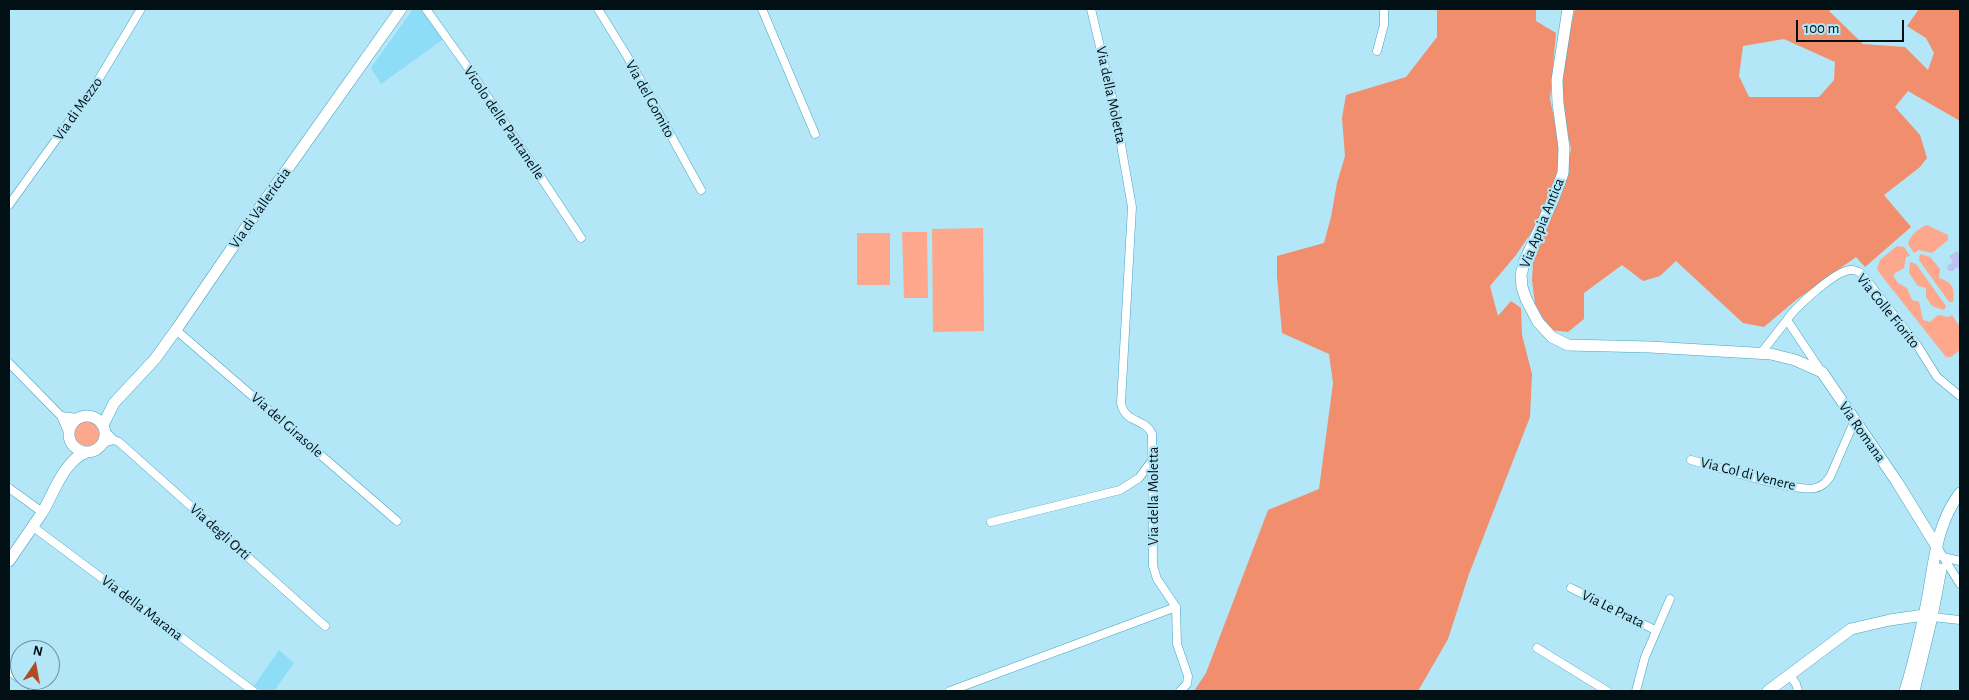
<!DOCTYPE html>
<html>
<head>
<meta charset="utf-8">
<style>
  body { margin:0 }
  #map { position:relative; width:1969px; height:700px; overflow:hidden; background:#b3e6f7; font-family:"Alegreya Sans",sans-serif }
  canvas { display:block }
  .frame { position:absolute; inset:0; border:10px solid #001015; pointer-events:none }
  .north { position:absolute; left:10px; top:640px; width:50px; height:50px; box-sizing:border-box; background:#b3e6f7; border:1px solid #6b909d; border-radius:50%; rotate:12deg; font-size:14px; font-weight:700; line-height:20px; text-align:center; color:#001015 }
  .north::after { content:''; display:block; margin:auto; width:18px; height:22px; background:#b24b25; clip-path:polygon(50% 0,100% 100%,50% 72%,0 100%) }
  .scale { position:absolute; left:1796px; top:20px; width:108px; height:22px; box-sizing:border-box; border:2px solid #001015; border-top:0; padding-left:6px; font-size:15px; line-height:18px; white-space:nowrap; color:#001015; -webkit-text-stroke:4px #b3e6f7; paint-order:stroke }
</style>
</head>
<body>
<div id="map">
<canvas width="1969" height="700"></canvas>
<div class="frame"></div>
<div class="north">N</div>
<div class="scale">100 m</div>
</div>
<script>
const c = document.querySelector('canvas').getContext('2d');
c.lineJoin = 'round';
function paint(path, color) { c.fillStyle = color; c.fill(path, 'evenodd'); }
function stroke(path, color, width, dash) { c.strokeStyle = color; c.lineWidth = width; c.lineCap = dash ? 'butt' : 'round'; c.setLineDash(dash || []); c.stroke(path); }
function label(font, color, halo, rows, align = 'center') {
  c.font = font + ' "Alegreya Sans",sans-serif'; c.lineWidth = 4.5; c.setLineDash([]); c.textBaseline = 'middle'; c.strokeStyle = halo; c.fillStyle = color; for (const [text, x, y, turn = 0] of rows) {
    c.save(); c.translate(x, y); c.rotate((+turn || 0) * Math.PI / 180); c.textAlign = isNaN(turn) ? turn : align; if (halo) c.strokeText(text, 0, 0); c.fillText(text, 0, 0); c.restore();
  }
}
paint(new Path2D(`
  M413,9H424L445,38L381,84L371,68Z
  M279,650L294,663L274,691H261L254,686Z`), '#8eddf6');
paint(new Path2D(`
  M1927,225L1948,235V240L1932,253L1919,250L1914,253L1908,244C1910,235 1919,228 1927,225Z
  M983,228L984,331L933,332L932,229Z
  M902,232H927L928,298H904Z
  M857,233H890V285H857Z
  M1897,246L1904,247L1910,256L1906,257L1904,268L1894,274V277L1898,283L1907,288L1912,300L1919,302L1923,320L1930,322L1938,315L1949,317L1952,315L1960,327V350L1951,357H1946L1881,275L1877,269L1880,260Z
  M1920,254L1930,257L1940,269L1939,278C1941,279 1944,279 1946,281C1955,285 1954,295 1953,302H1949L1919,260Z
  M1910,262L1916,264L1946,306L1944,310L1932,306L1926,297V288L1918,286L1909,273Z
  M74 433a13 13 0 1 1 26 0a13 13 0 1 1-26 0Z`), '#fda88c');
paint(new Path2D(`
  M1437,9H1536V21L1556,33L1550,99L1560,146L1559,169L1539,221L1516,255L1490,286L1498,316L1511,301L1521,308L1522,335L1532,374L1530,417L1469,574L1448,639L1418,691H1194L1206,673L1268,510L1319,489L1333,383L1329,354L1282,333L1277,276V256L1324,243L1331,217L1337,183L1345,156L1342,118L1346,95L1406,77L1437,37Z
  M1575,9H1832L1829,11L1863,44L1905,47L1928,70L1934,53L1926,38L1907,26L1919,9H1960V121L1908,91L1895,107L1920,135L1927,158L1920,167L1884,195L1911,227L1865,267L1856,257L1796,300L1764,327L1743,323L1676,261L1660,276L1643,281L1622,265L1584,293V319L1568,332L1550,330L1535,304L1532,280L1533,262L1560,196L1571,149L1561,103L1566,45ZM1784,39L1835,62L1834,80L1819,97H1749L1739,76L1743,46Z`), '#f18e6d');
paint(new Path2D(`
  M1957,251L1960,256V270L1957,267L1954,269V271H1950L1947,269L1948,265L1953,262L1949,256Z`), '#bcc1ef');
const street = new Path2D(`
  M426,9L471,72L581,238
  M598,9L627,56L701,190
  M762,9L815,134
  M1377,51L1384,25V9
  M9,205L94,87L141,9
  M176,330L397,521
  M1761,353L1787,320
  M9,363L61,416L68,432
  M1821,371L1787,320C1795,307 1832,275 1846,271C1851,269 1856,270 1861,273L1917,345L1937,377L1960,396
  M61,416L78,418
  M105,431L114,440L119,442L325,626
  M103,443L114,440
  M1691,460C1715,466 1796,493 1815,488C1822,487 1826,482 1830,477L1854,422
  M9,488L42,512
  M991,522L1120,490L1139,478L1153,459
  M32,526L253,691
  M1937,547L1960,584
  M1943,557L1960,561
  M1571,588L1655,630
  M1176,607L1177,644L1188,676L1187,684L1180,691
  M1932,617L1960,620
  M1537,648L1607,691
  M9,671L20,679
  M1789,674L1796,684L1798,691
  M22,680L38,691
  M950,691L1176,607L1157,579L1153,566L1152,434C1144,417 1125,424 1121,403L1132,207L1114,105L1091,9
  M1636,691L1645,657L1670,599`);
const secondary = new Path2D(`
  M1568,9L1557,80L1558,103L1564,148L1563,173L1553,200L1525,260L1521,275L1522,287L1526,299L1538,322L1552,337L1568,345L1650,347L1771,354L1795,360L1822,372L1897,482L1937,547
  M69 434a18 18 0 1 1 36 0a18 18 0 1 1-36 0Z
  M103,425L114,403L155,359L176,330L254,216L401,9
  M9,561C20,545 31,529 42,513C54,493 64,460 87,452
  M1768,691L1851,629L1890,620L1924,615L1931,616
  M1905,691C1914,662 1921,631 1927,601C1934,564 1936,524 1960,493
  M1914,691L1932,617L1941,569`);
stroke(street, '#47a5c0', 9);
stroke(secondary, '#47a5c0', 12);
stroke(street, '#fff', 8);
stroke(secondary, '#fff', 11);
label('15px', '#001015', '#b3e6f7', [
  ["Via della Moletta",1111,95,78],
  ["Via del Gomito",650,99,61],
  ["Via di Mezzo",78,109,-55],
  ["Vicolo delle Pantanelle",504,123,56],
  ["Via di Vallericcia",260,208,-55],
  ["Via Appia Antica",1542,223,-68],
  ["Via Colle Fiorito",1888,311,51],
  ["Via del Girasole",287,425,41],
  ["Via Romana",1862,432,55],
  ["Via Col di Venere",1748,474,14],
  ["Via della Moletta",1153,496,-90],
  ["Via degli Orti",220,532,42],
  ["Via della Marana",142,608,37],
  ["Via Le Prata",1613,609,26]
]);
</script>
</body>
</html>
